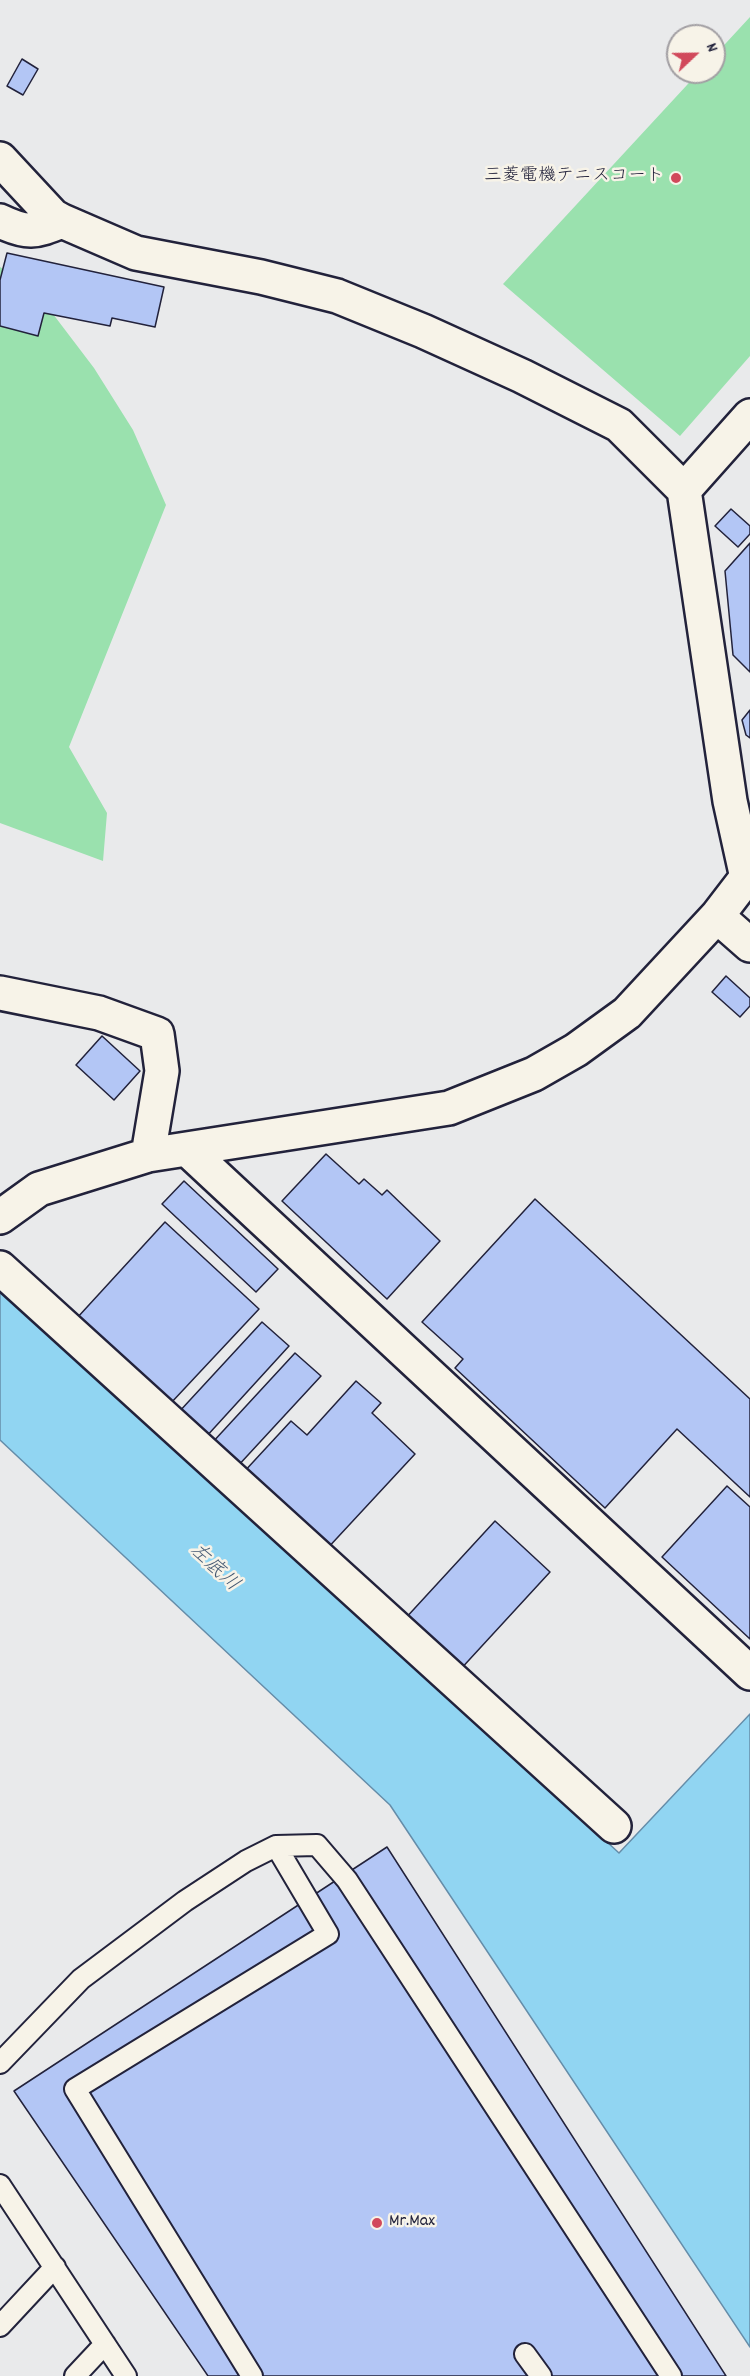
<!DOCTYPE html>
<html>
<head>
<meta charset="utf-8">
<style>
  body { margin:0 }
  #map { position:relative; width:750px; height:2376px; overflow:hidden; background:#e9eaeb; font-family:Dekko,sans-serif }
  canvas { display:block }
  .north { position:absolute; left:666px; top:24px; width:60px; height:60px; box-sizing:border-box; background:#f7f3e8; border:2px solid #a29fa3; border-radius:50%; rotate:68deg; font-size:16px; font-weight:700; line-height:24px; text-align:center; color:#22223b }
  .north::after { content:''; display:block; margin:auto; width:21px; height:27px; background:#d1495b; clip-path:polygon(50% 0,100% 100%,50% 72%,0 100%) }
</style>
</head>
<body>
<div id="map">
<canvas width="750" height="2376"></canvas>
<div class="north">N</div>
</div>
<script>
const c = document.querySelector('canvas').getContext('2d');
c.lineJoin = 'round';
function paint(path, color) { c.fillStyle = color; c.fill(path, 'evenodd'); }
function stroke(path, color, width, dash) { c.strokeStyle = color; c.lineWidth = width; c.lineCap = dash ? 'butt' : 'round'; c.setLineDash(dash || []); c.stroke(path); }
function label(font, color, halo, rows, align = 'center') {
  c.font = font + ' Dekko,"Klee One",sans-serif'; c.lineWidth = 5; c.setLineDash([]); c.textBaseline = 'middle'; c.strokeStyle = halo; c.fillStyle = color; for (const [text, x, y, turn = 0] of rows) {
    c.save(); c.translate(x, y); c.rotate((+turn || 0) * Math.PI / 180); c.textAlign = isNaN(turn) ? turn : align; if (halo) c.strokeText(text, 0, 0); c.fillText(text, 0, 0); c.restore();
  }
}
paint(new Path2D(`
  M750,17V356L680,436L503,284L699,72H714V56Z
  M0,267L34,289L94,368L133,430L166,505L69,747L107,813L103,861L0,823Z`), '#9ae1ae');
const water = new Path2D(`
  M0,1281L619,1853L750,1714V2347L390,1805L0,1440Z`);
paint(water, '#91d5f2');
stroke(water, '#658da9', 1.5);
const building = new Path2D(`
  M22,59L38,69L23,95L7,86Z
  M7,253L164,287L155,327L112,318L110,326L44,313L38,336L0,326V280Z
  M731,509L750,526V534L738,547L715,526Z
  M750,543V672L733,655L725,571Z
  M750,710V738L746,735L742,720Z
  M726,976L750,998V1006L740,1017L712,992Z
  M102,1036L140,1071L114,1100L76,1065Z
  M326,1154L359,1184L364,1179L382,1195L387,1190L440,1241L387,1299L282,1201Z
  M184,1181L278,1269L256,1292L162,1204Z
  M535,1199L750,1399V1497L677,1429L605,1508L455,1368L463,1359L422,1322Z
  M165,1222L259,1309L170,1404L77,1318Z
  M262,1322L289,1346L205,1438L178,1413Z
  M295,1353L321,1376L236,1468L211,1444Z
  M356,1381L381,1403L372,1413L415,1454L325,1551L242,1474L291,1421L307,1435Z
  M727,1486L750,1507V1639L662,1557Z
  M495,1521L550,1572L458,1672L403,1621Z
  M387,1847L726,2376H208L14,2091Z`);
paint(building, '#b3c6f5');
stroke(building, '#22223b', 1.5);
const lane = new Path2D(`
  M0,2063L81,1979L185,1901L246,1861L276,1846L317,1845L347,1880L671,2376
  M0,2185L126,2376
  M0,2326L55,2267
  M525,2354L541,2376
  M75,2376L105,2344
  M252,2376L75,2089L328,1934L276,1846`);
const street = new Path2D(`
  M0,159L53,216L62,221L136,253L261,277L337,296L423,331L522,376L619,425L684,490L730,801L747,878
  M0,221C27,234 35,232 62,221
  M684,490L750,416
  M717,916L750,945
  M0,993L99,1013L157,1034L162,1071L148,1155
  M188,1150L750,1673
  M0,1217L39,1189L148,1155L449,1108L534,1074L576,1050L627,1013L717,916L750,873
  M0,1268L614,1826`);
stroke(lane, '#22223b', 24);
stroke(street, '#22223b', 38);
stroke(lane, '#f7f3e8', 20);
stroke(street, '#f7f3e8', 33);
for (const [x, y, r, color] of [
  [676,178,6,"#d1495b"],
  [377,2223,6,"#d1495b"]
]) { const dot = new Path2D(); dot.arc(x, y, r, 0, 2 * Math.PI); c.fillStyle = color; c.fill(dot); stroke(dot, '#f7f3e8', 2); }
label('18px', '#22223b', '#f7f3e8', [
  ["三菱電機テニスコート",664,178],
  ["Mr.Max",389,2223,"left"]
], 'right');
label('italic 20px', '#435872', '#f7f3e8', [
  ["左底川",213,1569,43]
]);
</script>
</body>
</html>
